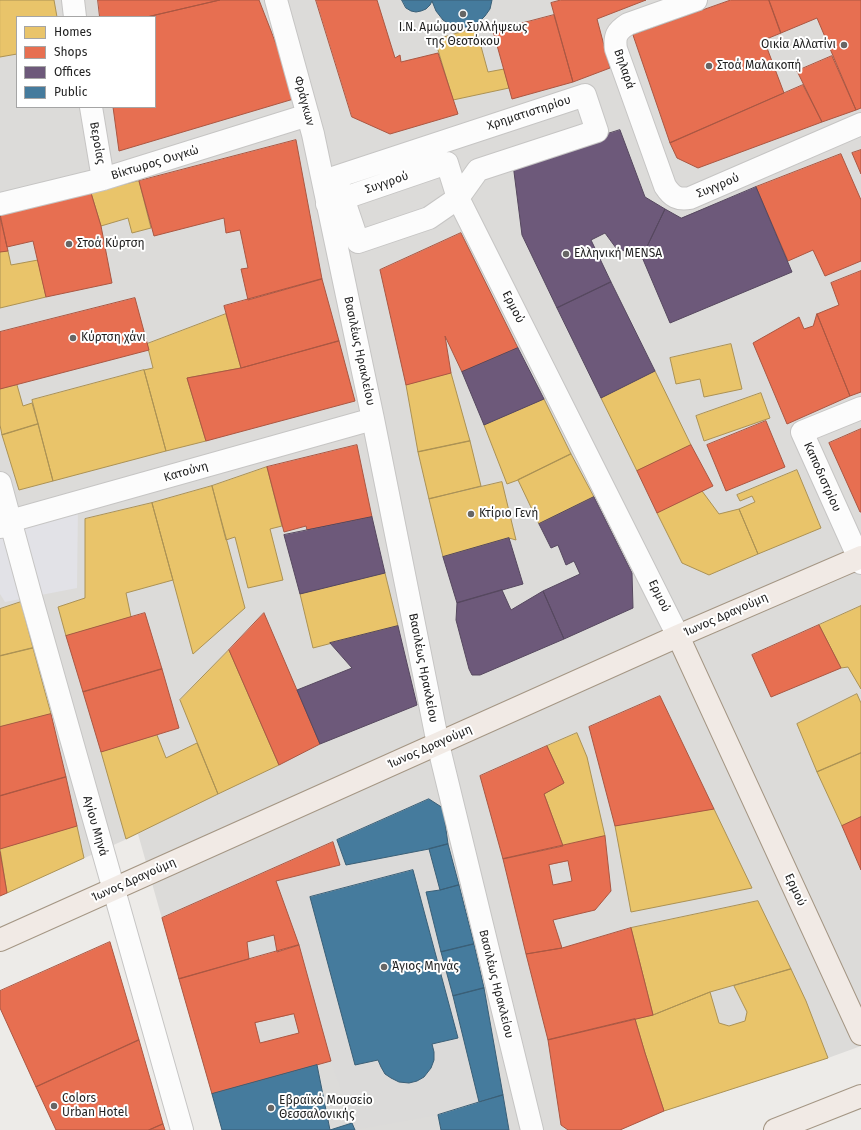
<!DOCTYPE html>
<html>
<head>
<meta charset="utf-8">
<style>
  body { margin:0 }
  #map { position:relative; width:861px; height:1130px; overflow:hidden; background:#edebe8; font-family:"Fira Sans",sans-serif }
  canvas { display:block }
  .legend { position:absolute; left:16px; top:16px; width:140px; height:92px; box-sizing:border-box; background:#fff; border:1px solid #a5a5a5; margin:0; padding:5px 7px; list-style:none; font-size:12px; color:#1f1f1f }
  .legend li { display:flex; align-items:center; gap:8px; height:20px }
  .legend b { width:20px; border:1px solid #a5a5a5 }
</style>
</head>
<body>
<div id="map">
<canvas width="861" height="1130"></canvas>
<ul class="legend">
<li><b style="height:11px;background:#e9c46a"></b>Homes</li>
<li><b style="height:11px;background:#e76f51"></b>Shops</li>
<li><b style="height:11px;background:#6d597a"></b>Offices</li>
<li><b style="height:11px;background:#457b9d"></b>Public</li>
</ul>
</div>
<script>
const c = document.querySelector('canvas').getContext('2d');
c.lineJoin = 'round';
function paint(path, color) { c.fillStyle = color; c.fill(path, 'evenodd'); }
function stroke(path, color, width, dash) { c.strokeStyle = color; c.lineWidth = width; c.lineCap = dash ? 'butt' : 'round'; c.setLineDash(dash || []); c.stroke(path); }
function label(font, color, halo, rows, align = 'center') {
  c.font = font + ' "Fira Sans",sans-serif'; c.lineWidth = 4; c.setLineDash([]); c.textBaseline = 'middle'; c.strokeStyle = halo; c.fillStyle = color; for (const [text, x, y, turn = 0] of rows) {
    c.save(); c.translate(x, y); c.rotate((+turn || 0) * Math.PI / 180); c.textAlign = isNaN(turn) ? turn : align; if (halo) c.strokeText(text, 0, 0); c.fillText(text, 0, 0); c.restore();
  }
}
paint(new Path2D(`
  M0,0H861V1046L828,1058L664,1111L620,1130H222L138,834L0,896ZM17,17H155V107H17Z`), '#dcdbd9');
paint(new Path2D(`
  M448,844L459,885L426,893L479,1102L438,1115L355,1130L331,1061L299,945L276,881L340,865L429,849Z`), '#dbdad9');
paint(new Path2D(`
  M78,502L77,588L5,602L0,594V527Z`), '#e2e2e7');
const homes = new Path2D(`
  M0,0H54L57,17H17V54L0,57Z
  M476,28L488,72L504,69L509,88L453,100L435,40Z
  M139,181L151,228L132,233L128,218L101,226L91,193Z
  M8,251L11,265L38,260L46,297L0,308V252Z
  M226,314L241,368L187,378L206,441L166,451L144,370L153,368L147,344Z
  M731,344L742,389L704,397L700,379L676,384L670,358Z
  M144,370L166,451L53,481L32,400Z
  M655,371L691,445L637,471L601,398Z
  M451,373L470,441L418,452L406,385Z
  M17,385L23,406L32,403L38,424L2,435L0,425V389Z
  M761,393L770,418L704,441L696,416Z
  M544,399L571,454L518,480L507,484L484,425Z
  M38,424L53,481L19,490L2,435Z
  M470,441L481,486L429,499L418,452Z
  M571,454L594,497L539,524L518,480Z
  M267,467L282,526L270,529L283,580L248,588L235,537L226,540L212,486Z
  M797,470L821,528L758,554L739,509L755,502L752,496L740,501L737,495Z
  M502,482L516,540L509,538L443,557L429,499Z
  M212,486L245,608L193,654L152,503Z
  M702,491L719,514L739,509L758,554L709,575L682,563L657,513Z
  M152,503L173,580L126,593L131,617L66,636L58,607L85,598V519Z
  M385,573L398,626L313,648L300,594Z
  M21,602L33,648L0,656V609Z
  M861,606V689L848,667L841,668L819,625Z
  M33,648L51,714L0,727V656Z
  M229,650L279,765L218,794L180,700Z
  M857,694L861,703V753L817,772L797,724Z
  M577,733L587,757L605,836L563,846L544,794L564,783L547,746Z
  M157,735L166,758L197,743L218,794L126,839L101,752Z
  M861,753V817L842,826L817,772Z
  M714,809L752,888L631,912L615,826Z
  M77,826L84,858L7,893L0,849Z
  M758,901L791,969L710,992L653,1015L631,928Z
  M791,969L806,1001L828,1058L664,1111L645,1053L635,1019L653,1015L710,992L719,1023L729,1026L745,1021L747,1012L734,986Z`);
paint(homes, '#e9c46a');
stroke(homes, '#ac9254', 1);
const shops = new Path2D(`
  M98,0H220L147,17H100Z
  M220,0H259L297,98L119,151L113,107H155V17H147Z
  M316,0H377L395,58L400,55L401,62L438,53L458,114L390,134L352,117Z
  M561,0H646L597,19L610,68L573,82L551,3Z
  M731,0H769L781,33L764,40L784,93L670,143L633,35Z
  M769,0H861V108L856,110L817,18L781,33Z
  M554,15L573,82L512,99L493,31Z
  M832,56L856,110L822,122L797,71Z
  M803,85L822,122L698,168L677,158L670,143Z
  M296,140L322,279L248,300L241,269L248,268L240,230L226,233L224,218L154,236L139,181Z
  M861,150V174L852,153Z
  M841,154L861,200V261L825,276L813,250L788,261L756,187Z
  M91,193L101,226L112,283L46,297L33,241L7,247L0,214Z
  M0,217L8,251L0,252Z
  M461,233L518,348L462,372L445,336L451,373L406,385L380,270Z
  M861,271V392L850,396L817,314L839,305L831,283Z
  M322,279L339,341L241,368L224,306Z
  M135,298L149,350L0,389V332Z
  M817,314L850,396L787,424L753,343L799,317L804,329L813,326Z
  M339,341L355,401L206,441L187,378L241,368Z
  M766,421L785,467L726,491L707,445Z
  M861,429V512H860L829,443Z
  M357,445L372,517L307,530L306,526L284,532L267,467Z
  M691,445L713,486L657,513L637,471Z
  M145,613L162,669L83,692L66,636Z
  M264,613L320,744L279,765L229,650Z
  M819,625L841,668L771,697L752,655Z
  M162,669L179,728L101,752L83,692Z
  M660,696L714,809L615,826L589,727Z
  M51,714L66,777L0,796V727Z
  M547,746L564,783L544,794L563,846L503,859L480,776Z
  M66,777L77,826L0,849V796Z
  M861,817V870L842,826Z
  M605,836L611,891L595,910L553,920L562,948L526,954L503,859ZM568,861L572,881L553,885L549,865Z
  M333,842L340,865L276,881L299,945L277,952L274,935L247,942L249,959L179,979L162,918Z
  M0,852L7,893L0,896Z
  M631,928L653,1015L548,1040L526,954L562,948Z
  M110,942L139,1040L36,1087L0,1008V991Z
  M299,945L331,1061L212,1094L179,979ZM294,1014L299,1033L260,1043L255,1023Z
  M635,1019L645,1053L664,1111L620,1130H568L561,1125L548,1040Z
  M139,1040L163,1124L149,1130H56L36,1087Z
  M163,1124L165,1130H149Z`);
paint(shops, '#e76f51');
stroke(shops, '#ab5742', 1);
const offices = new Path2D(`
  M620,130L645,197L665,209L642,257L616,248L605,233L591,240L611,282L557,308L522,235L513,164Z
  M756,187L792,272L670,323L642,257L665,209L681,218Z
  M611,282L655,371L601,398L557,308Z
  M518,348L544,399L484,425L462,372Z
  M594,497L632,573L633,608L564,639L543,591L580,574L574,561L566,565L558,545L551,548L539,524Z
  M372,517L385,573L300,594L284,535Z
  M509,538L523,584L457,603L443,557Z
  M502,590L511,610L543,591L564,639L480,675H472L469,669L456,620L457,603Z
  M398,626L417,705L320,744L297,690L352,668L330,643Z`);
paint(offices, '#6d597a');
stroke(offices, '#56485f', 1);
const public = new Path2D(`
  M402,0H492L490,9L485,16L479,22L470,27H459L449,24L443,20L436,11L432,1L430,5L426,9L421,11L416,12L411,11L406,8Z
  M429,799L443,808L448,844L429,849L346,865L337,840Z
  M448,844L459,885L440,890L429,849Z
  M413,870L458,1038L432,1044L434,1052V1060L431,1068L424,1077L417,1081L409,1083L399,1082L391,1078L385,1074L381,1067L378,1060L355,1065L310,897Z
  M459,885L474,944L441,952L426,892L440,890Z
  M474,944L484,988L453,996L441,952Z
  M484,988L503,1095L479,1102L453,996Z
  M317,1065L330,1130L352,1123L355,1130H222L212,1094Z
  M503,1095L509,1130H441L438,1115Z`);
paint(public, '#457b9d');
stroke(public, '#3a5f77', 1);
const minor = new Path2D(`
  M73,0L75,17
  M276,0L313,134L373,419L438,744L532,1130
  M696,0L628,24C617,31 614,36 616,49L665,186C672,197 678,200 690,198L861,124
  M585,95L597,131L478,170L458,198L429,218L358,242L336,177Z
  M91,107L103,179
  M0,204L103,179L308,115
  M327,204L447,163L458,198L678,636
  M861,408L802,432L861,563
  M0,483L31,597L182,1130
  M0,527L10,521L373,419`);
const major = new Path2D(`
  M678,636L861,1034
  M0,940L678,636L861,557
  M775,1130L861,1096`);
stroke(minor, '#c6c5c4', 24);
stroke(major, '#a49684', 24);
stroke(minor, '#fcfcfc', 22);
stroke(major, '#f1eae5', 22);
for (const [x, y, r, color] of [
  [463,14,4,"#676665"],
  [844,45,4,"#676665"],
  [709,66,4,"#676665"],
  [69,244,4,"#676665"],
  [566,254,4,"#676665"],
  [73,338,4,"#676665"],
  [471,514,4,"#676665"],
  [384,967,4,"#676665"],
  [54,1106,4,"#676665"],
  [271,1108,4,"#676665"]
]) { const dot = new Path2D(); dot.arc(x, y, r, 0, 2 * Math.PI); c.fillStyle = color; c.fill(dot); stroke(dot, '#fff', 1.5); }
label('12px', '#1f1f1f', '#fff', [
  ["I.N. Αμώμου Συλλήψεως",463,28,"center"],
  ["της Θεοτόκου",463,42,"center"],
  ["Οικία Αλλατίνι",836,45,"right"],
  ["Στοά Μαλακοπή",717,66],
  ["Στοά Κύρτση",77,244],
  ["Ελληνική MENSA",574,254],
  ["Κύρτση χάνι",81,338],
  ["Κτίριο Γενή",479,514],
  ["Άγιος Μηνάς",392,967],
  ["Colors",62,1099],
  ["Urban Hotel",62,1113],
  ["Εβραϊκό Μουσείο",279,1101],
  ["Θεσσαλονικής",279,1115]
], 'left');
label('12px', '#1f1f1f', '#fff', [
  ["Βηλαρά",624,69,71],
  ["Φράγκων",304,101,75],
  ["Χρηματιστηρίου",529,113,-18],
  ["Βεροίας",97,143,80],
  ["Βίκτωρος Ουγκώ",155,163,-17],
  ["Συγγρού",387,183,-19],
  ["Συγγρού",718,186,-23],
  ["Ερμού",513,307,63],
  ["Βασιλέως Ηρακλείου",359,351,78],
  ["Κατούνη",186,472,-16],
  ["Καποδιστρίου",822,477,66],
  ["Ερμού",659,596,64],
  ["Ίωνος Δραγούμη",726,615,-24],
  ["Βασιλέως Ηρακλείου",423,668,79],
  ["Ίωνος Δραγούμη",430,747,-24],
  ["Αγίου Μηνά",95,826,74],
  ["Ίωνος Δραγούμη",134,880,-24],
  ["Ερμού",795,890,65],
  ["Βασιλέως Ηρακλείου",496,984,76]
]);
</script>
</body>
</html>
